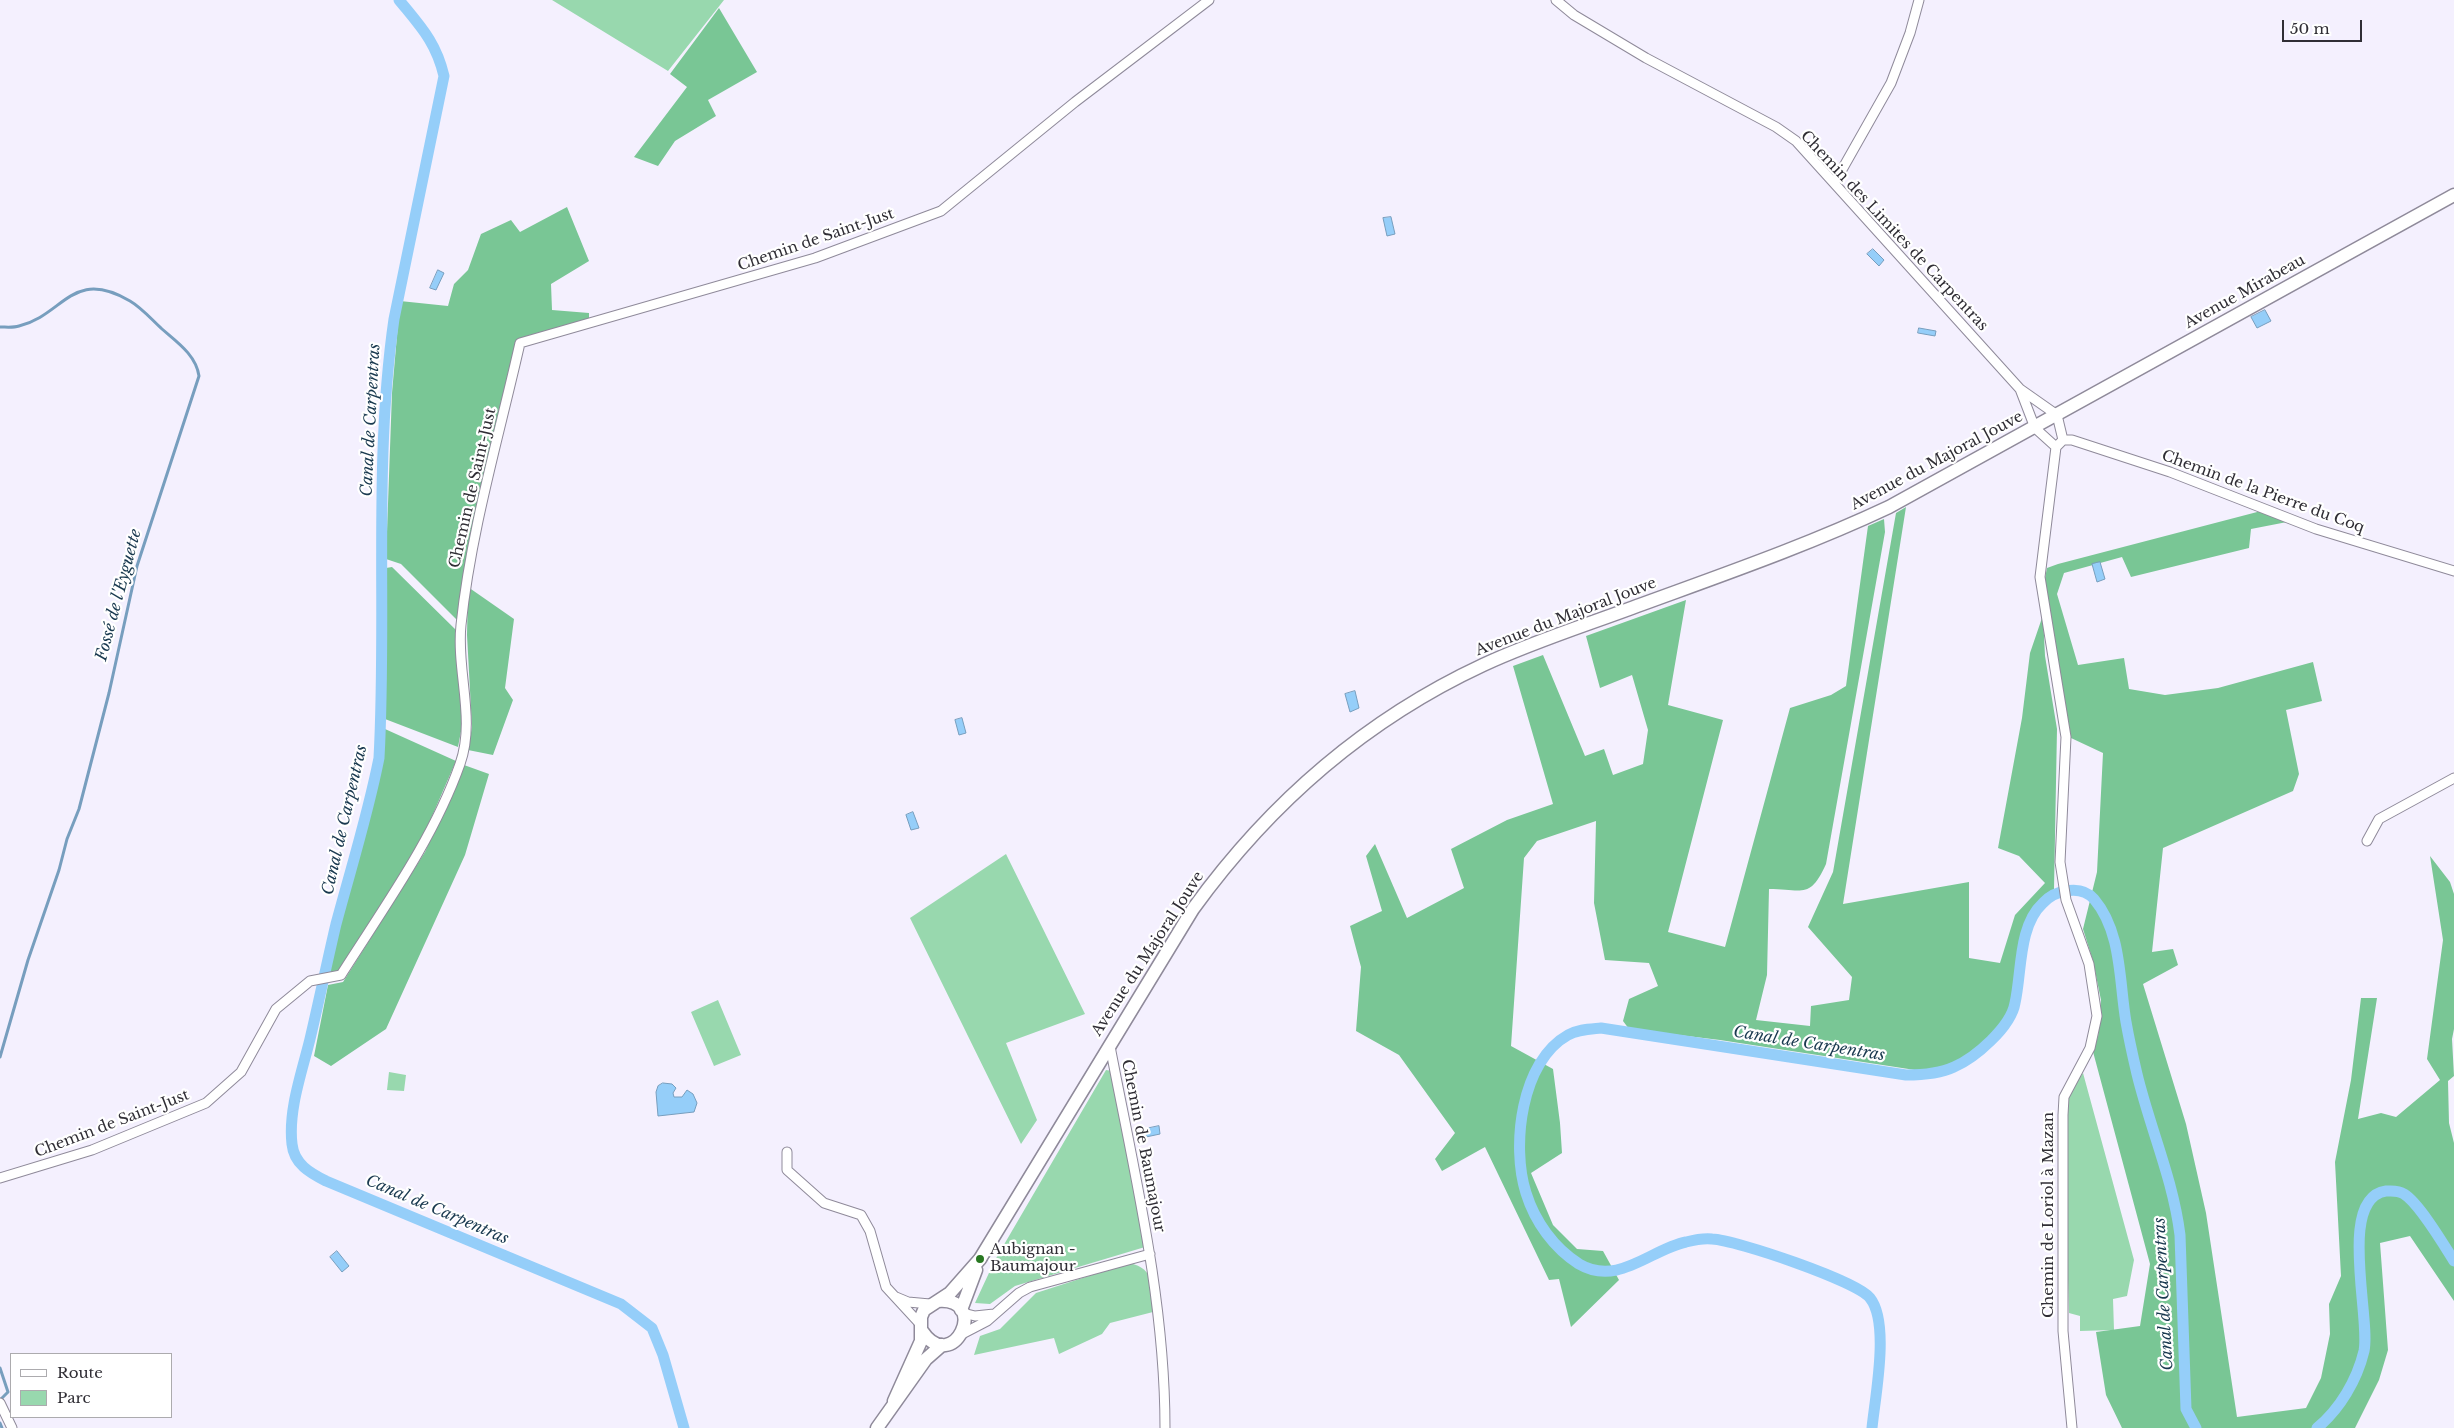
<!DOCTYPE html>
<html>
<head>
<meta charset="utf-8">
<style>
  body { margin:0 }
  #map { position:relative; width:2454px; height:1428px; overflow:hidden; background:#f4f0fe; font-family:"Libre Baskerville",serif }
  canvas { display:block }
  .legend { position:absolute; left:10px; top:1353px; width:162px; height:65px; box-sizing:border-box; background:#fff; border:1px solid #acabae; margin:0; padding:6px 9px; list-style:none; font-size:15px; color:#302e35 }
  .legend li { display:flex; align-items:center; gap:10px; height:25px }
  .legend b { width:25px; border:1px solid #acabae }
  .scale { position:absolute; left:2282px; top:20px; width:80px; height:22px; box-sizing:border-box; border:2px solid #302e35; border-top:0; padding-left:6px; font-size:15px; line-height:18px; white-space:nowrap; color:#302e35; -webkit-text-stroke:4px #fff; paint-order:stroke }
</style>
</head>
<body>
<div id="map">
<canvas width="2454" height="1428"></canvas>
<ul class="legend">
<li><b style="height:6px;background:#fff"></b>Route</li>
<li><b style="height:14px;background:#98d8ae"></b>Parc</li>
</ul>
<div class="scale">50 m</div>
</div>
<script>
const c = document.querySelector('canvas').getContext('2d');
c.lineJoin = 'round';
function paint(path, color) { c.fillStyle = color; c.fill(path, 'evenodd'); }
function stroke(path, color, width, dash) { c.strokeStyle = color; c.lineWidth = width; c.lineCap = dash ? 'butt' : 'round'; c.setLineDash(dash || []); c.stroke(path); }
function label(font, color, halo, rows, align = 'center') {
  c.font = font + ' "Libre Baskerville",serif'; c.lineWidth = 4.5; c.setLineDash([]); c.textBaseline = 'middle'; c.strokeStyle = halo; c.fillStyle = color; for (const [text, x, y, turn = 0] of rows) {
    c.save(); c.translate(x, y); c.rotate((+turn || 0) * Math.PI / 180); c.textAlign = isNaN(turn) ? turn : align; if (halo) c.strokeText(text, 0, 0); c.fillText(text, 0, 0); c.restore();
  }
}
paint(new Path2D(`
  M552,0H724L668,71Z
  M1006,854L1085,1014L1006,1043L1037,1120L1021,1144L910,918Z
  M718,1000L741,1055L714,1066L691,1012Z
  M1106,1070L1112,1071L1145,1247L1015,1286L990,1304L975,1303L995,1260Z
  M389,1072L406,1075L404,1091L387,1090Z
  M2083,1073L2134,1260L2127,1296L2113,1299L2114,1330L2080,1331V1316L2069,1313L2063,1109L2069,1093Z
  M1129,1263C1157,1269 1151,1288 1153,1312L1110,1323L1102,1334L1059,1354L1054,1338L974,1355L980,1336L1000,1329L1036,1293Z`), '#98d8ae');
paint(new Path2D(`
  M719,8L757,72L708,100L716,116L675,141L658,166L634,157L687,87L670,74Z
  M567,207L589,261L551,284L552,310L589,313V319L517,341L464,575L458,621L401,564L386,559L392,393L400,301L448,306L454,284L468,270L481,234L511,220L520,232Z
  M1906,507L1843,904L1969,882V958L2000,963L2015,915L2045,883L2019,856L1998,848L2022,718L2030,653L2043,615L2045,656L2057,729L2054,889L2037,906L2024,927L2012,1006L2002,1024L1976,1050L1953,1065L1928,1072L1720,1040L1629,1029L1623,1021L1629,999L1658,986L1649,963L1605,960L1594,903L1596,821L1537,841L1524,858L1511,1046L1553,1069L1560,1123L1562,1153L1531,1173L1553,1225L1577,1249L1603,1251L1619,1280L1571,1327L1559,1279L1549,1280L1485,1147L1442,1171L1435,1159L1455,1133L1399,1055L1356,1031L1361,967L1350,926L1382,911L1366,856L1375,844L1407,918L1464,888L1451,849L1507,820L1553,804L1513,666L1543,655L1585,756L1604,749L1613,775L1643,764L1648,730L1632,675L1600,688L1586,636L1686,600L1668,705L1723,720L1668,932L1725,947L1790,708L1831,695L1846,686L1868,526L1884,519L1885,532L1826,864C1810,900 1802,889 1769,889L1767,975L1756,1020L1810,1026L1811,1006L1849,1000L1852,977L1808,927L1833,872L1896,513Z
  M2261,511L2287,522L2251,529L2249,548L2131,577L2122,557L2064,573L2057,594L2078,665L2124,658L2129,689L2165,695L2218,688L2313,662L2322,701L2286,710L2299,774L2293,791L2163,848L2152,952L2173,949L2178,965L2143,984L2186,1124L2206,1213L2237,1417L2306,1408L2321,1378L2330,1334L2329,1304L2341,1276L2335,1162L2351,1080L2361,998H2377L2358,1119L2381,1113L2396,1117L2440,1080L2427,1059L2443,940L2430,856L2450,882L2454,894V1029L2452,1039L2454,1076L2448,1081L2449,1123L2454,1143V1301L2410,1236L2380,1243L2388,1350L2379,1380L2355,1428H2122L2106,1395L2096,1332L2140,1326L2150,1264L2092,1048L2098,1037L2101,1000L2093,961L2083,929L2097,872L2103,753L2071,738L2045,578L2047,568L2058,564Z
  M392,567L456,630L462,726L458,747L385,719L386,568Z
  M468,587L514,619L505,688L513,700L493,755L468,750L472,727L467,635Z
  M385,729L456,761L420,844L338,974H328L382,764Z
  M464,765L489,774L465,855L386,1029L331,1066L314,1056L328,985L343,982L425,852Z`), '#79c695');
const water = new Path2D(`
  M1391,217L1395,234L1387,236L1383,218Z
  M1873,249L1884,260L1879,266L1867,254Z
  M438,270L444,273L436,290L430,288Z
  M2265,310L2271,321L2257,328L2251,317Z
  M1919,328L1936,331L1935,336L1918,333Z
  M2100,562L2105,579L2097,582L2092,564Z
  M1355,691L1359,708L1350,712L1345,694Z
  M962,718L966,733L959,735L955,720Z
  M913,812L919,828L911,830L906,815Z
  M663,1083L672,1084L676,1088L673,1093L674,1097H682L687,1090L693,1094L697,1103L694,1112L658,1116L656,1092L658,1086Z
  M1159,1126L1160,1134L1146,1137L1145,1129Z
  M337,1251L349,1266L342,1272L330,1257Z`);
paint(water, '#95cef9');
stroke(water, '#779ebe', 1);
stroke(new Path2D(`
  M0,327C6,327 13,328 19,326C64,315 72,267 130,301C142,308 152,320 162,329C177,342 196,355 199,376L137,566L109,693L79,809L67,839L59,870L28,960L0,1057
  M0,1368L8,1392L1,1399
  M0,1423L2,1428`), '#779ebe', 3);
stroke(new Path2D(`
  M399,0C421,27 436,42 444,76L394,319C373,464 387,612 379,758C368,814 351,868 336,924C327,962 319,1001 310,1039C302,1072 288,1110 292,1144C294,1164 310,1173 326,1181L621,1304L652,1328L663,1355L684,1428
  M1872,1428C1875,1397 1890,1323 1870,1298C1857,1281 1736,1240 1712,1239C1704,1238 1694,1240 1686,1242C1651,1249 1618,1287 1579,1264C1554,1248 1535,1222 1526,1193C1511,1146 1521,1061 1568,1035C1578,1029 1590,1029 1601,1028L1906,1075C1922,1075 1939,1074 1954,1067C1975,1058 2011,1027 2015,1003C2022,972 2018,926 2043,903C2055,890 2081,884 2094,899C2122,932 2119,981 2126,1022C2129,1039 2133,1057 2137,1074C2150,1128 2173,1179 2180,1235L2186,1409L2196,1428
  M2317,1428C2340,1409 2357,1380 2364,1351C2371,1318 2337,1198 2386,1191C2392,1191 2398,1190 2404,1194C2419,1203 2444,1245 2454,1261`), '#95cef9', 11);
const street = new Path2D(`
  M1556,0L1574,15L1646,58L1776,127L1796,141L2020,389L2057,415L2063,440
  M1835,182L1891,83L1910,33L1919,0
  M2020,389L2035,428L2056,447
  M2063,440L2056,447L2040,577L2066,737L2060,862L2066,900L2089,964L2097,1016L2090,1048L2064,1097L2063,1115V1331L2072,1428
  M2063,440H2072L2170,472L2316,529L2454,571
  M2367,841L2379,819L2454,778
  M1110,1046C1134,1172 1165,1298 1165,1428
  M787,1152V1170L824,1203L861,1215L870,1231L886,1287L921,1325
  M0,1178L92,1150L206,1103L241,1072L276,1009L310,981L341,975C384,907 433,840 460,764C476,719 456,671 461,625C471,530 499,436 520,343L815,258L941,211L1075,102L1209,0
  M896,1297L908,1302L930,1304
  M963,1313L975,1316L994,1314
  M962,1334L987,1321L1019,1293L1030,1287L1150,1254
  M0,1403L12,1428`);
const secondary = new Path2D(`
  M961,1310L976,1270
  M922,1331C953,1377 991,1297 938,1301
  M894,1401L921,1341V1317L924,1310L950,1293L980,1259L1193,909C1269,804 1365,720 1483,665C1530,643 1580,627 1629,609C1716,577 1804,547 1889,507L2454,195
  M877,1428L926,1359L942,1345`);
stroke(street, '#8f8a9a', 11);
stroke(secondary, '#8f8a9a', 15);
stroke(street, '#fff', 9);
stroke(secondary, '#fff', 12);
for (const [x, y, r, color] of [
  [980,1259,5,"#287821"]
]) { const dot = new Path2D(); dot.arc(x, y, r, 0, 2 * Math.PI); c.fillStyle = color; c.fill(dot); stroke(dot, '#fff', 2); }
label('15px', '#302e35', '#fff', [
  ["Chemin des Limites de Carpentras",1894,231,47],
  ["Chemin de Saint-Just",816,240,-19],
  ["Avenue Mirabeau",2245,292,-29],
  ["Avenue du Majoral Jouve",1937,461,-28],
  ["Chemin de Saint-Just",473,488,-77],
  ["Chemin de la Pierre du Coq",2263,492,20],
  ["Avenue du Majoral Jouve",1566,617,-21],
  ["Avenue du Majoral Jouve",1148,954,-57],
  ["Chemin de Saint-Just",112,1124,-21],
  ["Chemin de Baumajour",1143,1146,79],
  ["Chemin de Loriol à Mazan",2049,1215,-90]
]);
label('15px', '#302e35', '#fff', [
  ["Aubignan -",990,1250],
  ["Baumajour",990,1267]
], 'left');
label('italic 16px', '#19394f', '#fff', [
  ["Canal de Carpentras",371,420,-87],
  ["Fossé de l'Eyguette",119,595,-75],
  ["Canal de Carpentras",345,820,-77],
  ["Canal de Carpentras",1809,1044,9],
  ["Canal de Carpentras",437,1210,23],
  ["Canal de Carpentras",2164,1294,-93]
]);
</script>
</body>
</html>
